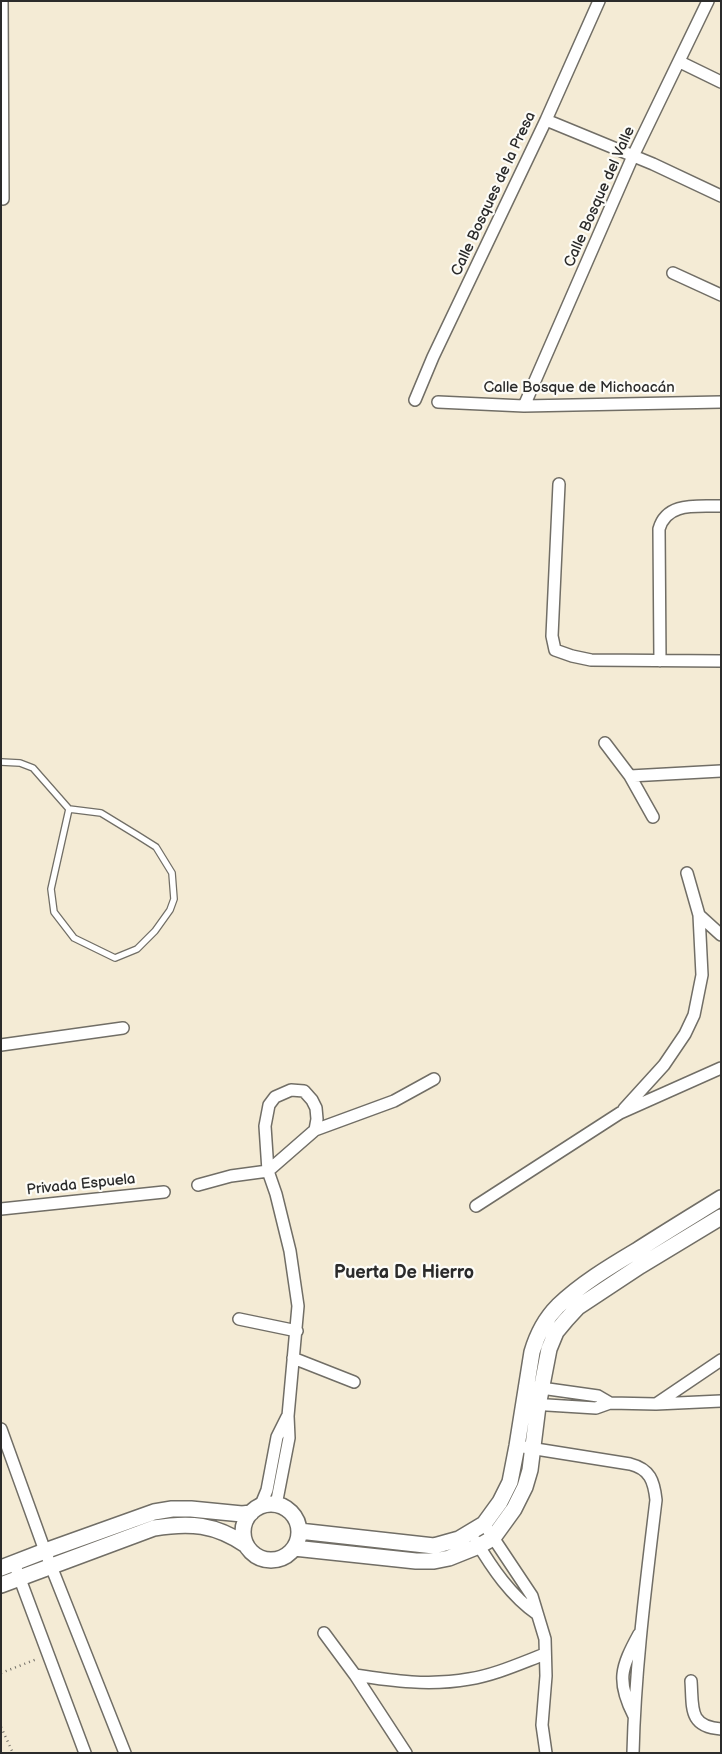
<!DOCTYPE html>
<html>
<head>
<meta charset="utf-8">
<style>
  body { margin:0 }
  #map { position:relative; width:722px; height:1754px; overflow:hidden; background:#f4ebd5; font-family:"Balsamiq Sans",sans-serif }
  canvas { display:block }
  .frame { position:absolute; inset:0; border:2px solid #2b2b2b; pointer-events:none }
</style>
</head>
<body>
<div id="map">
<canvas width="722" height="1754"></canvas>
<div class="frame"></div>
</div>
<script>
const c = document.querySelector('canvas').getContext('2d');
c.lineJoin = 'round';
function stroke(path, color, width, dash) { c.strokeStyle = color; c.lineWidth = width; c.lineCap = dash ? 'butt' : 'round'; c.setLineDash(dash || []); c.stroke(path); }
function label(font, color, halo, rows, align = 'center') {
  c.font = font + ' "Balsamiq Sans",sans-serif'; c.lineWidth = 4.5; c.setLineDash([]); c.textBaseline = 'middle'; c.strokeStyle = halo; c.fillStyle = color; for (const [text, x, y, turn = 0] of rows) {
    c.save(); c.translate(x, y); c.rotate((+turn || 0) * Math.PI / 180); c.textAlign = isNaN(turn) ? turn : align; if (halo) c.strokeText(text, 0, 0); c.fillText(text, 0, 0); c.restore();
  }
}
const service = new Path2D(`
  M1,762L20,763L33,768L69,809L101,813L137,835L156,847L172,873L174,899L170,910L155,931L137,949L115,958L74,938L54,912L51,889L69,809`);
const minor = new Path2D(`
  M2,1L3,199
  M680,62L721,82
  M546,120L653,164L721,196
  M673,273L721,295
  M415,400L433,357L546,120L599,1
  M438,402L524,406L721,402
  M524,406L633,156L708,1
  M559,484L552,636L555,650L572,656L591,660L721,661
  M660,661L659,529C667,501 698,507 721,506
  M605,743L630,776L653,817
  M630,776L721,771
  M699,915L721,935
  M1,1045L123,1028
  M624,1109L664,1065L685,1034L694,1015L702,975L699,915L687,873
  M315,1130L394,1101L434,1079
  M198,1185L231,1176L268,1171L315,1130L317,1119L316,1108L312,1100L304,1091L291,1090L275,1097L269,1105L265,1126L268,1171L276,1194L290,1251L298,1306L288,1416L289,1438L276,1505
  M476,1206L620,1113L721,1068
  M1,1209L164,1192
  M239,1319L297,1331
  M293,1358L354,1382
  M534,1387L598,1396L610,1403
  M531,1404L596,1408L610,1403L656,1404L721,1401
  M656,1404L721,1360
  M1,1429L45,1551L125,1753
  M517,1446L630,1464C650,1469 654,1481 656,1500C646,1584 635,1668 633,1753
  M260,1507L267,1490L277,1437L287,1417
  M484,1524L532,1596L545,1639L546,1676L542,1725L546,1753
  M476,1541C492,1568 511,1596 537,1614
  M14,1563L85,1753
  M324,1633L355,1675L406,1753
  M355,1675C393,1681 430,1686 469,1679C495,1675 521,1663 545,1654
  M691,1681C693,1707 688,1727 721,1729
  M634,1716C616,1681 621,1667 639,1634`);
const tertiary = new Path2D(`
  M243 1532a28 28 0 1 1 56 0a28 28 0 1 1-56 0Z
  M299,1531L434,1546L459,1539L484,1524L500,1502L510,1482L517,1446L532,1352C537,1335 545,1319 558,1306C581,1284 609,1267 636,1251C664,1233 692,1216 721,1198
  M294,1548L416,1561H434L449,1558L479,1546L493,1538L514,1509L525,1487L530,1470L538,1406L549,1349L556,1332L566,1320L578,1307L640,1266L721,1217
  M1,1568L45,1551L154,1512L172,1509H191L242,1514L251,1513
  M1,1585L154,1528C190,1522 215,1524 246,1545`);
stroke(service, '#716e66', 8);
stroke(minor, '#716e66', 14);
stroke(tertiary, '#716e66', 18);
stroke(new Path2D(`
  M1,1673L37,1659
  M1,1727L13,1753`), '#716e66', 2.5, [1, 4]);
stroke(service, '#fff', 5.5);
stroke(minor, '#fff', 11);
stroke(tertiary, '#fff', 15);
label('15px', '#2b2b2b', '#fdfcf7', [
  ["Calle Bosques de la Presa",494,194,-65],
  ["Calle Bosque del Valle",600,197,-66],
  ["Calle Bosque de Michoacán",579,388],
  ["Privada Espuela",81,1185,-6]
]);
label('bold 18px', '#2b2b2b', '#fdfcf7', [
  ["Puerta De Hierro",404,1273]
]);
</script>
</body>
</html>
